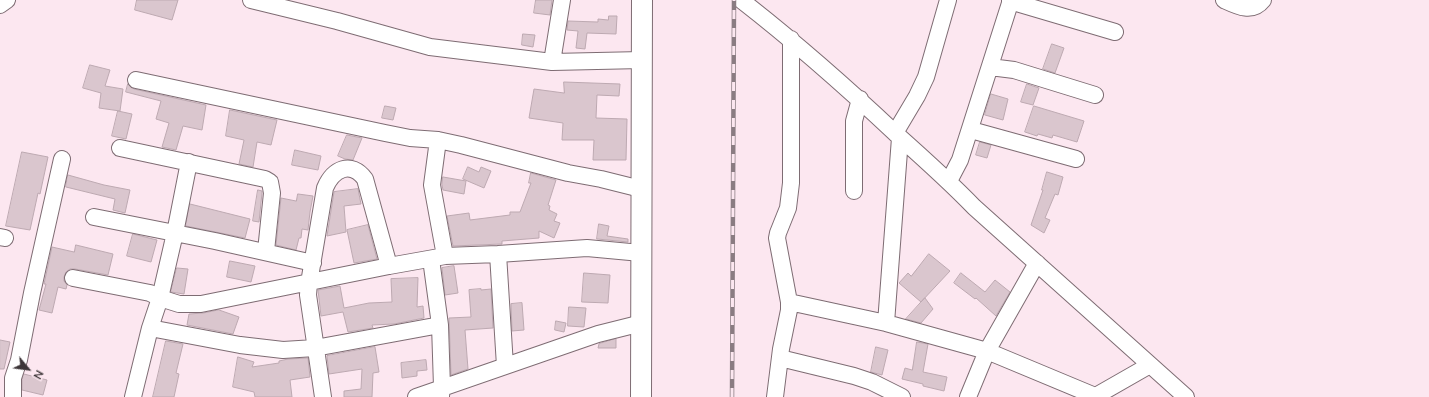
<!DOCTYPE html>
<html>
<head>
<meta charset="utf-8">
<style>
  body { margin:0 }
  #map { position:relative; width:1429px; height:397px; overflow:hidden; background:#fce7f0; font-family:Mulish,sans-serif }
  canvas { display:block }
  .north { position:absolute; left:8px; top:349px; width:40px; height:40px; -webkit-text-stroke:3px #fce7f0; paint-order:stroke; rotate:119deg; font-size:11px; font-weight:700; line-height:16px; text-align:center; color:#3d3538 }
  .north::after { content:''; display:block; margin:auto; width:14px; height:18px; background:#3d3538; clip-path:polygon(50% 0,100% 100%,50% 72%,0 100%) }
</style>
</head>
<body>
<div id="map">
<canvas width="1429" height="397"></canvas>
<div class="north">N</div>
</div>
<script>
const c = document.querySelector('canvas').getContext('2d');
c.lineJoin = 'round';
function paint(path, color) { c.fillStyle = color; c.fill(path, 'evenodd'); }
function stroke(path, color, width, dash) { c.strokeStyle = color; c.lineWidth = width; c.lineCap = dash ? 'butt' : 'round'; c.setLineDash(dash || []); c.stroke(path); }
const building = new Path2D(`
  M137,0H178L172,20L135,10Z
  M536,0H552L550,15L534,13Z
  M609,16H617L616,34L587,33L585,49L576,48L578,31L567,30L568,21L598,22V19L608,20Z
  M523,34L535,35L533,47L522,45Z
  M1052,44L1064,48L1055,73L1043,69Z
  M90,65L110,70L105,86L123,89L120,111L99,108L101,93L83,88Z
  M564,82L620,84L619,96L597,95L596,118L627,119L626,160H593L594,140H562L563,123L529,118L534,89L564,93Z
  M128,84L134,89L206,105L202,130L183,126L176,150L162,147L169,123L156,119L161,101L126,92Z
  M1027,84L1039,88L1033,105L1021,102Z
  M991,94L1008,99L1003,120L985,115Z
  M385,106L396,108L393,120L382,118Z
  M1034,106L1084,121L1077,142L1053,135L1052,138L1038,134L1037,136L1025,132Z
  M230,110L277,120L271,145L257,142L253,167L239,164L244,140L226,136Z
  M118,111L132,114L126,139L112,136Z
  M347,135L362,138L353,160L345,159L338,156Z
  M980,142L991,145L987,158L976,155Z
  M295,150L321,156L318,170L292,165Z
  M22,152L48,157L40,194L38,193L30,230L6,226Z
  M468,167L479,172L481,167L491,171L484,188L463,179Z
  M1047,172L1063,177L1058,195L1055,194L1045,218L1050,220L1044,233L1031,225L1043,190H1042Z
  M531,173L556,180L548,205L550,206L549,210L557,214L554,221L560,223L554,238L539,231V238L502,241V244L453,246L447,216L469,213L470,220L510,215V212H520L531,183H529Z
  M68,175L104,185L130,190L125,213L113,210L115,199L66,187Z
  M443,177L466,181L464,194L443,190L442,185Z
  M358,189L361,204L344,206L346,232L327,236L334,192Z
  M258,190L262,191V193L259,222L253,221Z
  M298,194L313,196L310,212L308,230L302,229L301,238H299L296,250L276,245L281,198L296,201Z
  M190,204L250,219L245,238L186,226Z
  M599,224L609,226L607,236L628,239V242L597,239Z
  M368,225L377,259L354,263L347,230Z
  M133,234L157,240L151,262L127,256Z
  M76,245L113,254L108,275L75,269H70L66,272L64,277V281L67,285L66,289L58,287L52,313L39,310L46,284H44L52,247L74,252Z
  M929,254L950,271L921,302L899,283L908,273L911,276Z
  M230,261L255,266L251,282L227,277Z
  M454,266L458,293L445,295L442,268Z
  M177,268L188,269L184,294L171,292Z
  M584,273L610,275L608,303L582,302Z
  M961,273L985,292L995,280L1010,292L996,316L976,298L975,299L954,283Z
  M418,278L417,307L423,306L424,318L394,324L372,325L373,328L348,332L343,312L321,316L318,290L340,286L344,308L369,303L392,302L391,279Z
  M481,289V290L491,289L493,328L465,330L468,369L451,375L449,318L471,317L469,290Z
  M925,298L933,309L921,323L906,319Z
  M522,303L524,330L512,331L511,304Z
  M569,307L586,308L584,327L568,326Z
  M219,310L239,317L233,334L187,325L189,314L203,313Z
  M556,321L566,323L564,332L555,330Z
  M616,339V348H598L599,344Z
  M0,340L10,342L4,369H0Z
  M166,341L183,344L176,373L179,374L174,397H153Z
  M917,342L928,344L923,372L947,377L944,391L923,386V384L902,379L905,368L912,370Z
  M375,347L379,372L373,373L372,397H344V391L361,389L362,369L329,374L327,356Z
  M876,347L888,350L882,375L871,372Z
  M238,357L254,362L252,367L279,363V361L288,359L308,358L310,377L290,380L292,397H255L254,392L233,387Z
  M426,360L427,370L417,371V376L402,378L401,363Z
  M24,374L47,380L43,395L22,390V380Z`);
paint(building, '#dac6ce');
stroke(building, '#bda9b1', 1);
const minor = new Path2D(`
  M251,0L337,21L430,47L552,62
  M562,0L552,62L642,60
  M741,0C795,42 845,86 895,133C922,157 949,181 974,207L1186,397
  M1224,0C1237,6 1252,14 1263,0
  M1010,1L1115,32
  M0,5L7,0
  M990,67L1014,70L1095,95
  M136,80L385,133L410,138L438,140L461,145L568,173L601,179L641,189
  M971,130L1076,159
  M895,133L917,96L926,77L948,0
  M438,140L432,185L445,256
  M120,148L265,179L270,182L272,193L266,251
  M949,181L960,160L1011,0
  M854,191V121L860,99
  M94,217L215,241L313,263
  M0,237L5,238
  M498,254L505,366
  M431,259L440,325L442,387L441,396
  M73,278L150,293L160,298L175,233L189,162
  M789,302L886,323L987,351L1095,396
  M886,323L900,138
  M150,328L240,345L283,350L315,348L440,325
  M780,358L854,376L872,382L902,397
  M13,397V378L19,360L32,293L62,159
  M133,397L150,328L160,298L179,304H201L389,266L445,256L498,254L587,248L641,253
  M323,397L308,295L309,283L325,188C333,169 351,160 365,179L389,266
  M416,397L598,334L642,323
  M775,397L781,349L789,310V302L777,238L778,233L788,208L791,183V39
  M968,397L987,351L1037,263
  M1094,397L1150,365`);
const major = new Path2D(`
  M641,397L642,0`);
stroke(minor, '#7e6c73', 18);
stroke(major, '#7e6c73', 22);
stroke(minor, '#fff', 16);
stroke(major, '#fff', 20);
const rail = new Path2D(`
  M732,397L734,0`);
stroke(rail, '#8a7c82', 4.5);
stroke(rail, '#fce7f0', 3, [9]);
</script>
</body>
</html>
